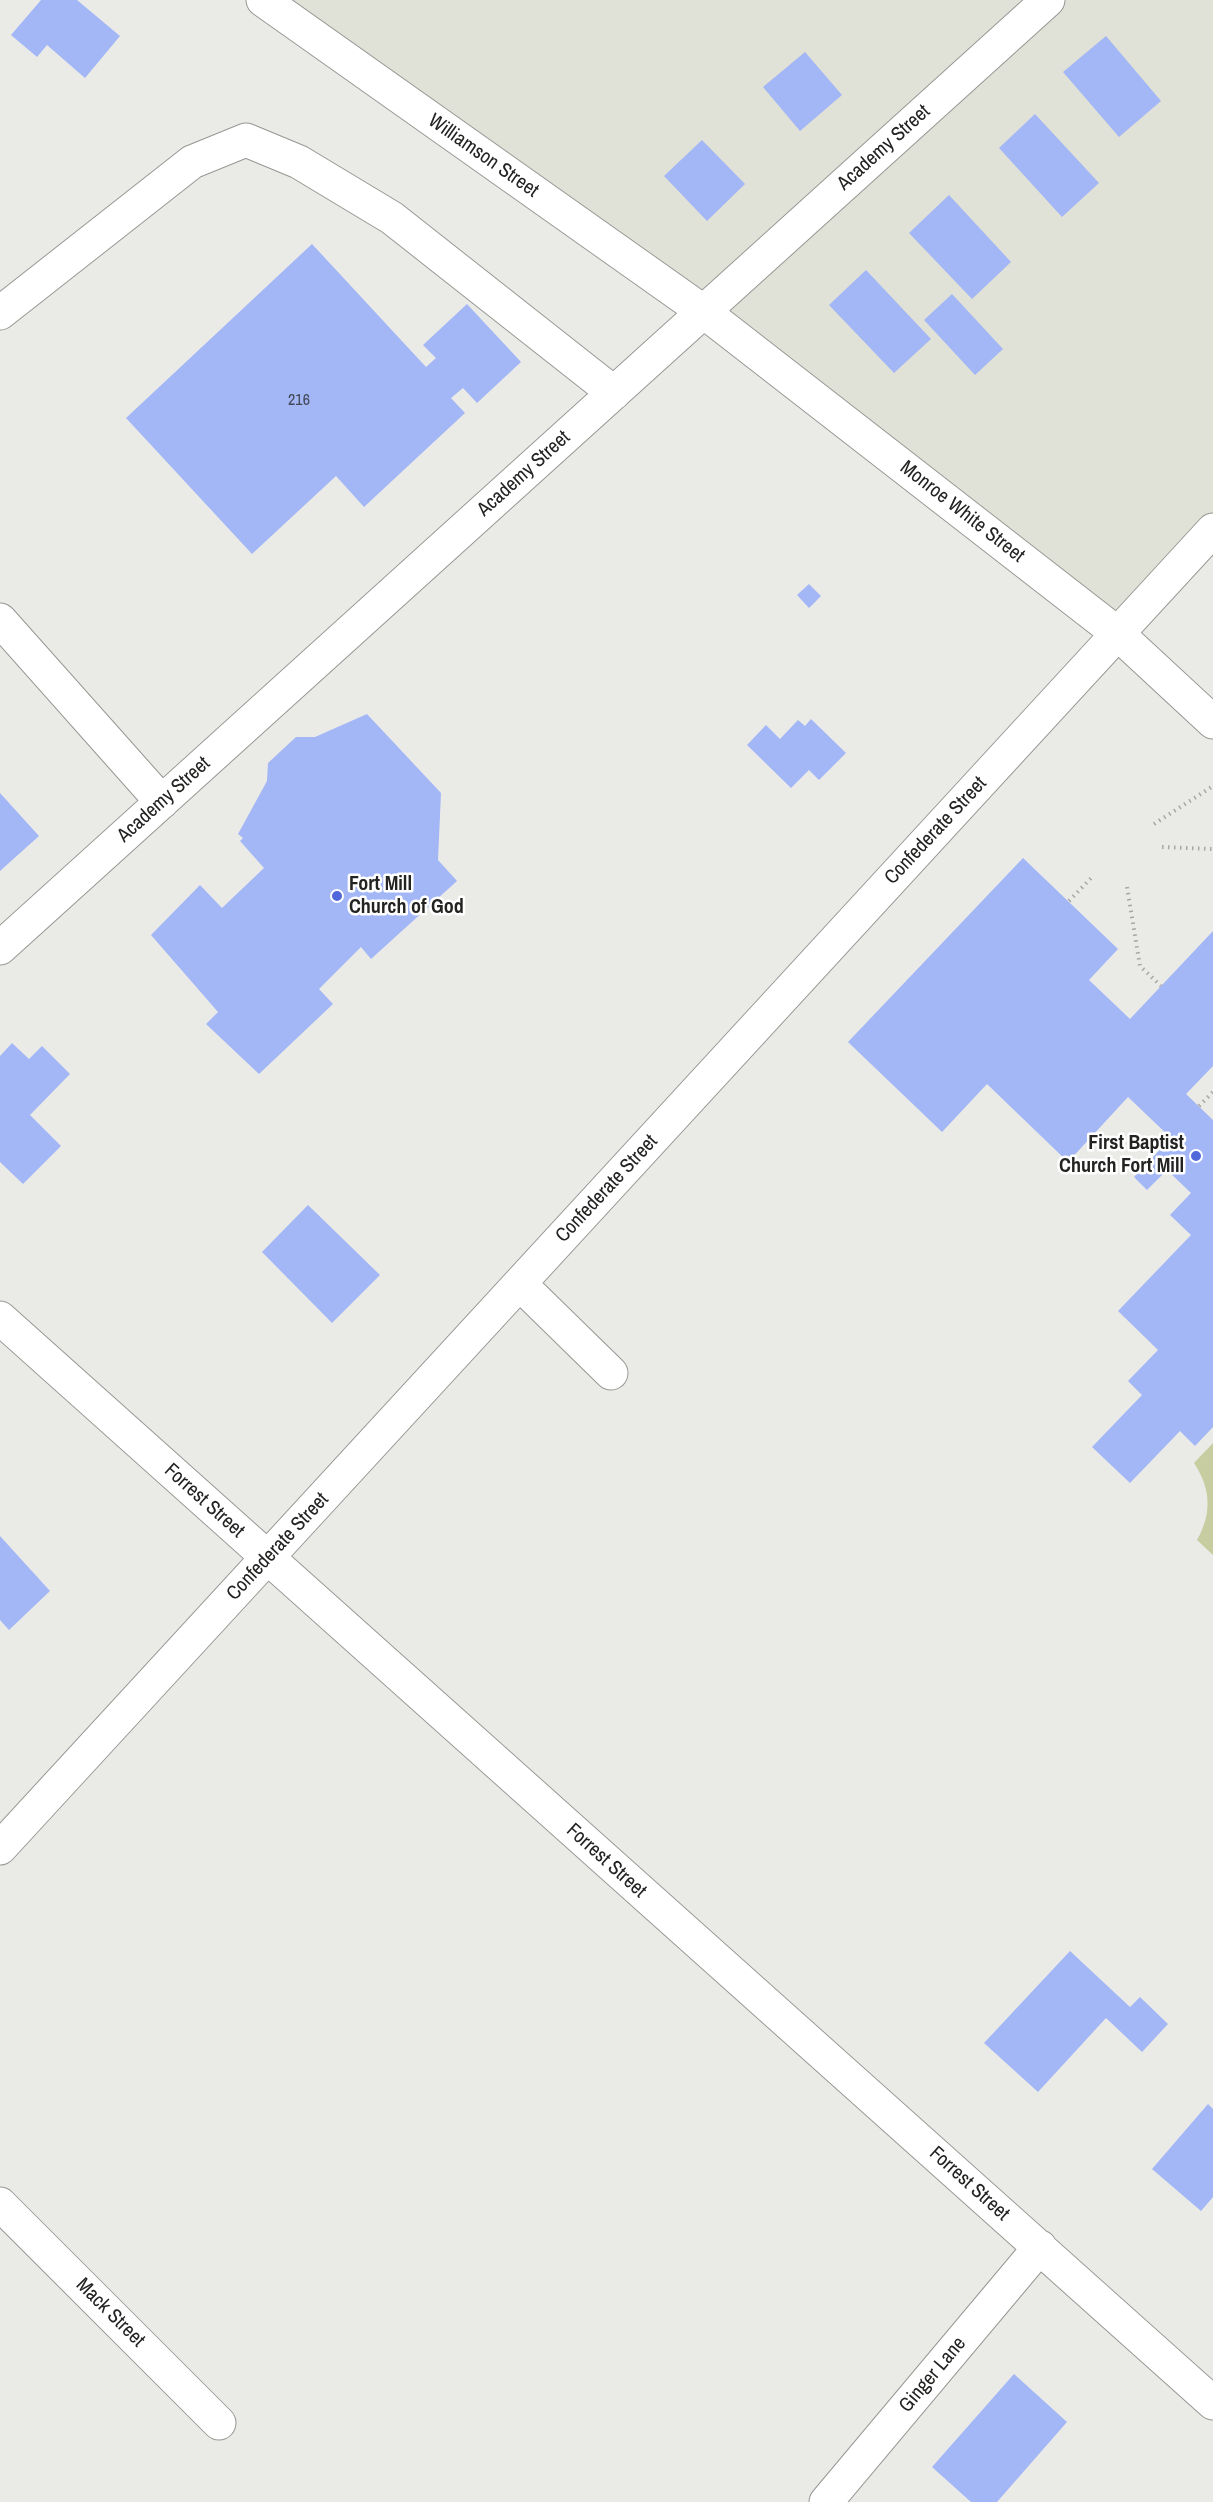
<!DOCTYPE html>
<html>
<head>
<meta charset="utf-8">
<style>
  body { margin:0 }
  canvas { display:block; background:#eaebe7 }
</style>
</head>
<body>
<canvas width="1213" height="2502"></canvas>
<script>
const c = document.querySelector('canvas').getContext('2d');
c.lineJoin = 'round';
function paint(path, color) { c.fillStyle = color; c.fill(path, 'evenodd'); }
function stroke(path, color, width, dash) { c.strokeStyle = color; c.lineWidth = width; c.lineCap = dash ? 'butt' : 'round'; c.setLineDash(dash || []); c.stroke(path); }
function label(font, color, halo, rows, align = 'center') {
  c.font = font + ' "Archivo Narrow",sans-serif'; c.lineWidth = 5; c.setLineDash([]); c.textBaseline = 'middle'; c.strokeStyle = halo; c.fillStyle = color; for (const [text, x, y, turn = 0] of rows) {
    c.save(); c.translate(x, y); c.rotate((+turn || 0) * Math.PI / 180); c.textAlign = isNaN(turn) ? turn : align; if (halo) c.strokeText(text, 0, 0); c.fillText(text, 0, 0); c.restore();
  }
}
paint(new Path2D(`
  M268,0H1213V536L1122,634Z`), '#e0e2d7');
paint(new Path2D(`
  M1213,1443V1555L1197,1540C1212,1513 1211,1489 1194,1463Z`), '#c7cda0');
paint(new Path2D(`
  M41,0H77L120,36L85,78L47,45L37,57L11,35Z
  M1106,36L1161,101L1119,137L1063,72Z
  M805,52L842,95L800,131L763,87Z
  M1035,114L1099,183L1062,217L999,148Z
  M702,140L745,184L707,221L664,176Z
  M949,195L1011,262L972,299L909,233Z
  M312,244L426,367L436,358L423,345L467,304L521,362L477,403L463,388L451,398L465,413L364,507L336,476L252,554L126,418Z
  M866,270L931,339L894,373L829,305Z
  M952,294L1003,349L975,375L924,320Z
  M809,584L821,596L809,608L797,595Z
  M367,714L441,793L438,860L457,881L371,959L361,947L319,989L333,1004L259,1074L206,1024L218,1012L151,935L200,885L222,908L264,868L240,841L243,838L238,834L267,781L268,763L296,737H315Z
  M811,719L846,753L819,780L809,770L791,788L747,745L766,725L780,739L798,720L805,726Z
  M0,793L39,836L0,871Z
  M1023,858L1118,949L1089,980L1130,1019L1213,931V1066L1186,1094L1213,1120V1427L1195,1446L1180,1431L1130,1483L1092,1447L1142,1395L1128,1381L1158,1350L1118,1311L1191,1235L1170,1215L1191,1193L1167,1170L1147,1190L1134,1177L1171,1138L1128,1097L1068,1162L987,1084L942,1132L848,1042Z
  M12,1043L29,1059L42,1046L70,1074L30,1115L61,1146L23,1184L0,1162V1056Z
  M308,1205L380,1275L332,1323L262,1252Z
  M0,1536L50,1591L9,1630L0,1620Z
  M1070,1951L1130,2007L1140,1997L1168,2024L1142,2052L1106,2018L1038,2092L984,2043Z
  M1208,2104L1213,2109V2197L1201,2211L1152,2169Z
  M1014,2374L1067,2422L997,2502H971L932,2467Z`), '#a3b6f6');
const minor = new Path2D(`
  M263,0L704,312L1117,633L1213,722
  M0,313L192,162L246,140L299,162L392,218L614,393
  M0,620L162,802
  M0,948L1048,0
  M520,1284L611,1373
  M0,1318L1213,2403
  M0,1848L1213,530
  M0,2204L219,2423
  M826,2502L1040,2247`);
stroke(minor, '#979794', 35);
stroke(new Path2D(`
  M1154,824L1213,786
  M1162,847L1213,849
  M1127,887L1140,966L1161,986
  M1069,901L1093,876
  M1199,1106L1213,1092`), '#a7a8a5', 4, [1.5, 4.5]);
stroke(minor, '#fff', 33);
for (const [x, y, r, color] of [
  [337,896,6,"#5167dc"],
  [1196,1156,6,"#5167dc"]
]) { const dot = new Path2D(); dot.arc(x, y, r, 0, 2 * Math.PI); c.fillStyle = color; c.fill(dot); stroke(dot, '#fff', 2); }
label('16px', '#434857', null, [
  ["216",299,401]
]);
label('20px', '#232422', '#fff', [
  ["Academy Street",884,148,-42],
  ["Williamson Street",483,156,35],
  ["Academy Street",524,474,-42],
  ["Monroe White Street",962,512,38],
  ["Academy Street",164,800,-42],
  ["Confederate Street",936,831,-47],
  ["Confederate Street",607,1189,-47],
  ["Forrest Street",204,1501,42],
  ["Confederate Street",278,1547,-47],
  ["Forrest Street",606,1861,42],
  ["Forrest Street",969,2184,42],
  ["Mack Street",110,2313,45],
  ["Ginger Lane",933,2375,-50]
]);
label('bold 20px', '#232422', '#fff', [
  ["Fort Mill",349,885],
  ["Church of God",349,908],
  ["First Baptist",1184,1144,"right"],
  ["Church Fort Mill",1184,1167,"right"]
], 'left');
</script>
</body>
</html>
